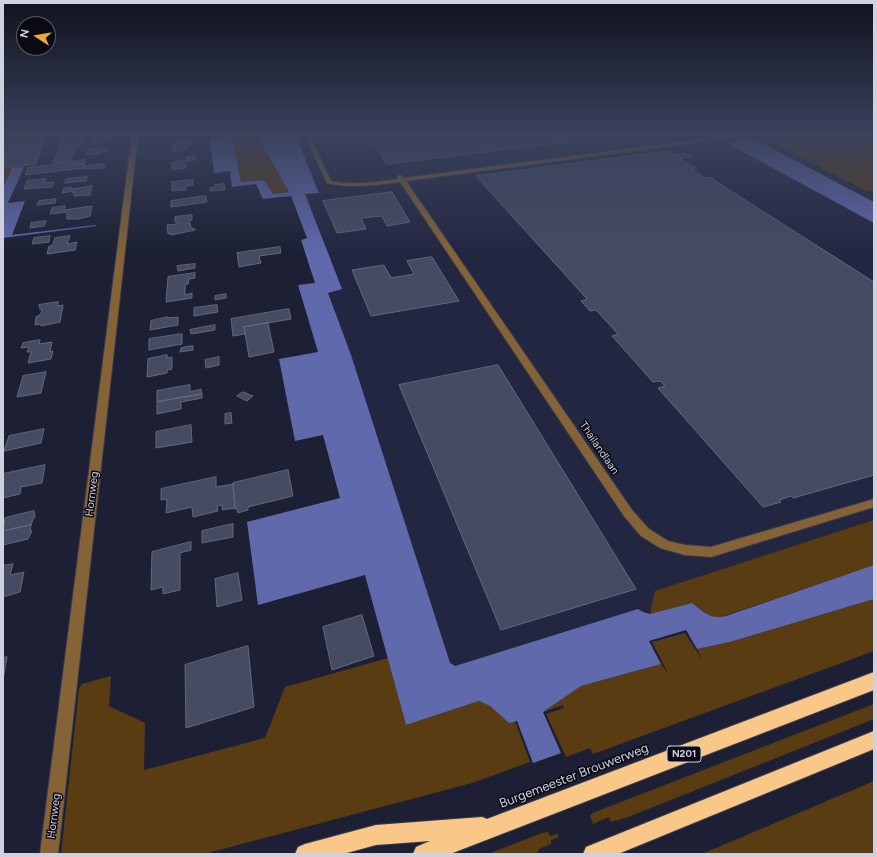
<!DOCTYPE html>
<html>
<head>
<meta charset="utf-8">
<style>
  body { margin:0 }
  #map { position:relative; width:877px; height:857px; overflow:hidden; background:#1d2034; font-family:Figtree,sans-serif }
  canvas { display:block }
  .frame { position:absolute; inset:0; border:4px solid #ced1df; pointer-events:none }
  .north { position:absolute; left:16px; top:16px; width:40px; height:40px; box-sizing:border-box; background:#090a13; border:1px solid #585a65; border-radius:50%; rotate:282deg; font-size:11px; font-weight:700; line-height:16px; text-align:center; color:#ced1df }
  .north::after { content:''; display:block; margin:auto; width:14px; height:18px; background:#efa73d; clip-path:polygon(50% 0,100% 100%,50% 72%,0 100%) }
</style>
</head>
<body>
<div id="map">
<canvas width="877" height="857"></canvas>
<div class="frame"></div>
<div class="north">N</div>
</div>
<script>
const c = document.querySelector('canvas').getContext('2d');
c.lineJoin = 'round';
function paint(path, color) { c.fillStyle = color; c.fill(path, 'evenodd'); }
function stroke(path, color, width, dash) { c.strokeStyle = color; c.lineWidth = width; c.lineCap = dash ? 'butt' : 'round'; c.setLineDash(dash || []); c.stroke(path); }
function label(font, color, halo, rows, align = 'center') {
  c.font = font + ' Figtree,sans-serif'; c.lineWidth = 3; c.setLineDash([]); c.textBaseline = 'middle'; c.strokeStyle = halo; c.fillStyle = color; for (const [text, x, y, turn = 0] of rows) {
    c.save(); c.translate(x, y); c.rotate((+turn || 0) * Math.PI / 180); c.textAlign = isNaN(turn) ? turn : align; if (halo) c.strokeText(text, 0, 0); c.fillText(text, 0, 0); c.restore();
  }
}
paint(new Path2D(`
  M279,134H874V583L669,618L426,685Z`), '#232640');
paint(new Path2D(`
  M3,134H48L36,165L12,168L3,187Z
  M232,134H256L289,192L272,194L264,180L241,182Z
  M780,134H850L874,145V191L868,192L760,136Z
  M874,520V565L718,618L709,615L692,603L650,614L655,591Z
  M874,599V651L593,754L590,748L566,757L546,714L564,708L563,705L543,712L581,686L661,664L666,671H667L652,642L685,633L703,661L697,649L730,642Z
  M388,658L406,725L479,701L490,706L509,723L515,721L530,762L472,783L204,854H61L79,689L82,684L111,676L109,706L145,723L144,770L265,738L285,687Z
  M874,704V719L628,817L611,822L608,817L593,824L590,815L595,812Z
  M874,781V854H702Z
  M548,832L550,836L557,834L559,837L551,840V844L539,849V851L535,854H488L542,833Z`), '#5a3c12');
paint(new Path2D(`
  M223,134H232L241,182L264,180L273,194L289,192L256,134H295L319,193L305,194L342,289L328,293L351,355L450,663L455,666L638,609L643,612L650,614L692,603C704,612 711,620 726,616L874,565V599L730,642L697,649L686,630L649,641L661,664L581,686L543,712L561,753L533,763L517,721L509,723L490,706L479,701L406,725L365,575L258,605L247,522L340,498L323,435L295,441L279,359L318,352L298,285L315,283L301,240L307,238L291,196L263,199L256,184L232,187L230,171L214,173L210,139L224,138Z
  M754,139L874,202V223L725,142Z
  M24,167L8,203L25,201L12,235L87,226L96,225V226L3,238V187L12,168Z`), '#6169ad');
paint(new Path2D(`
  M729,134H731L748,144L746,145Z`), '#6169ad');
const building = new Path2D(`
  M66,134H83V135L65,137Z
  M111,134L110,140L90,144L93,137Z
  M369,134H575L583,140L387,164Z
  M83,135L80,146L58,149L62,137Z
  M189,140V142H191V145L186,146V150L172,151V144H177V142Z
  M40,143L43,144L35,164L3,168V147Z
  M76,147L71,161L53,163L58,149Z
  M108,148L107,151L102,152L101,154L86,155L88,150Z
  M668,151L674,155L686,153L691,157L679,158L696,168L691,169L705,178L709,177L874,282V475L793,498L791,496L779,500L781,502L763,507L658,388L665,386L660,381L653,382L612,336L618,334L596,310L590,311L581,301L587,299L476,176Z
  M196,156V159L186,162V168L172,170V162L186,160V157Z
  M85,160V164L68,165L66,170L25,175L28,168Z
  M85,164L84,168L66,170L68,165Z
  M105,164L104,168L84,169V166Z
  M87,177L86,181L64,183L66,179Z
  M46,179L44,183L54,182L52,187L24,189L27,181Z
  M193,180V185L186,186V190L172,191V182Z
  M224,184L225,190L210,191V188L215,187V185Z
  M92,186L90,195L74,196L75,193H72L73,191L62,193L64,188L72,187L71,189Z
  M392,192L410,222L387,226L382,216L361,218L366,229L337,233L323,201Z
  M206,196L207,202L171,207V201Z
  M56,199L55,203L37,205L39,201Z
  M65,206L64,210L92,206L90,216L78,219H67V212L50,214L52,208Z
  M192,215V220L188,221V223L190,222L191,228L195,229V230L171,235V233L168,234L167,225L177,224V222H175V217Z
  M46,221L44,226L30,228L31,223Z
  M50,236L49,242L32,244L34,238Z
  M70,236L67,244L77,242L75,250L47,254L49,246H52L55,238Z
  M280,247L281,253L259,256L261,263L239,267L237,253Z
  M432,257L459,301L371,316L352,270L384,265L391,278L414,274L407,261Z
  M195,264V268L178,271L177,266Z
  M195,273V278L189,279L188,284L185,285V295L192,293V298L166,302L168,277Z
  M226,294V298L215,300V296Z
  M58,302V306L63,305L60,322L41,326V324L35,325L36,317L41,314L42,309H40L39,305Z
  M217,305L218,312L194,316V308Z
  M289,309L291,319L244,327L245,334L233,336L231,319Z
  M168,317L169,318L178,317V325L150,330L151,321Z
  M268,323L274,352L249,357L244,327Z
  M215,325V330L191,334L190,330Z
  M182,334V344L149,350V339Z
  M40,340L39,344L52,342L50,352L53,351L51,359L28,363L31,352H27L29,347L21,348L23,343Z
  M193,346V350L180,352L181,348Z
  M167,355V358L172,357V369L167,370V373L147,377L148,359Z
  M219,357V365L206,368L205,360Z
  M498,365L636,589L501,630L399,385Z
  M46,372L41,393L17,397L23,376Z
  M190,385V392L201,389L202,394L157,402V391Z
  M243,392L253,396L247,401L237,396Z
  M202,394V398L181,402V409L157,414V402Z
  M231,413L232,423L225,424V414Z
  M191,425L192,442L156,448V432Z
  M44,429L41,443L4,451L9,436Z
  M45,465L42,483L21,487L20,494L3,498V474Z
  M288,470L293,496L248,507V510L238,513L237,509H235L233,483Z
  M216,477V487L233,484L235,508L222,510V505L217,506L218,511L193,517L192,507L166,513L167,499L161,500V489Z
  M34,511L35,517L33,519L31,525L3,531L5,518Z
  M233,524V537L202,543V531Z
  M31,525L30,531H32L28,539L3,545V531Z
  M191,542V550L180,553V590L163,594V587L151,590L152,552Z
  M13,564L10,575L24,572L20,592L3,597V566Z
  M238,573L242,600L217,607L215,579Z
  M362,615L374,656L332,670L323,627Z
  M248,646L254,707L186,728L185,665Z
  M7,657L3,680V658Z`);
paint(building, '#474b62');
stroke(building, '#63677f', 1);
const minor = new Path2D(`
  M132,134H138L58,854H40Z
  M304,134H309L331,181C353,186 377,182 398,179L397,177L400,175L404,178L740,134H751L749,136L406,181L632,510L649,529L668,541L685,545L711,547L874,499V507L711,557L685,555L660,548L641,536L624,516L400,182C376,185 351,189 327,183Z`);
const highway = new Path2D(`
  M874,672V690L450,854H413L416,847L430,841L376,845L343,854H295L298,847L305,844L376,825L482,817L487,819Z
  M874,731V749L618,854H583L586,847Z`);
stroke(minor, '#393c4f', 2);
stroke(highway, '#393c4f', 2);
paint(minor, '#856337');
paint(highway, '#f9c787');
const sky = c.createLinearGradient(0, 0, 0, 254);
sky.addColorStop(0, '#10121d');
sky.addColorStop(0.53, '#3a425c');
sky.addColorStop(1, '#3a425c00');
c.fillStyle = sky;
c.fillRect(0, 0, 877, 254);
for (const [x, y, w] of [
  [684,754,34]
]) { const box = new Path2D(); box.roundRect(x - w / 2, y - 8, w, 16, 3); c.fillStyle = '#090a13'; c.fill(box); stroke(box, '#ced1df', 1); }
label('bold 10px', '#ced1df', null, [
  ["N201",684,754]
]);
label('11px', '#ced1df', '#090a13', [
  ["Thailandlaan",599,448,56],
  ["Hornweg",92,494,-83],
  ["Hornweg",54,816,-83]
]);
label('13px', '#ced1df', '#090a13', [
  ["Burgemeester Brouwerweg",574,776,-21]
]);
</script>
</body>
</html>
